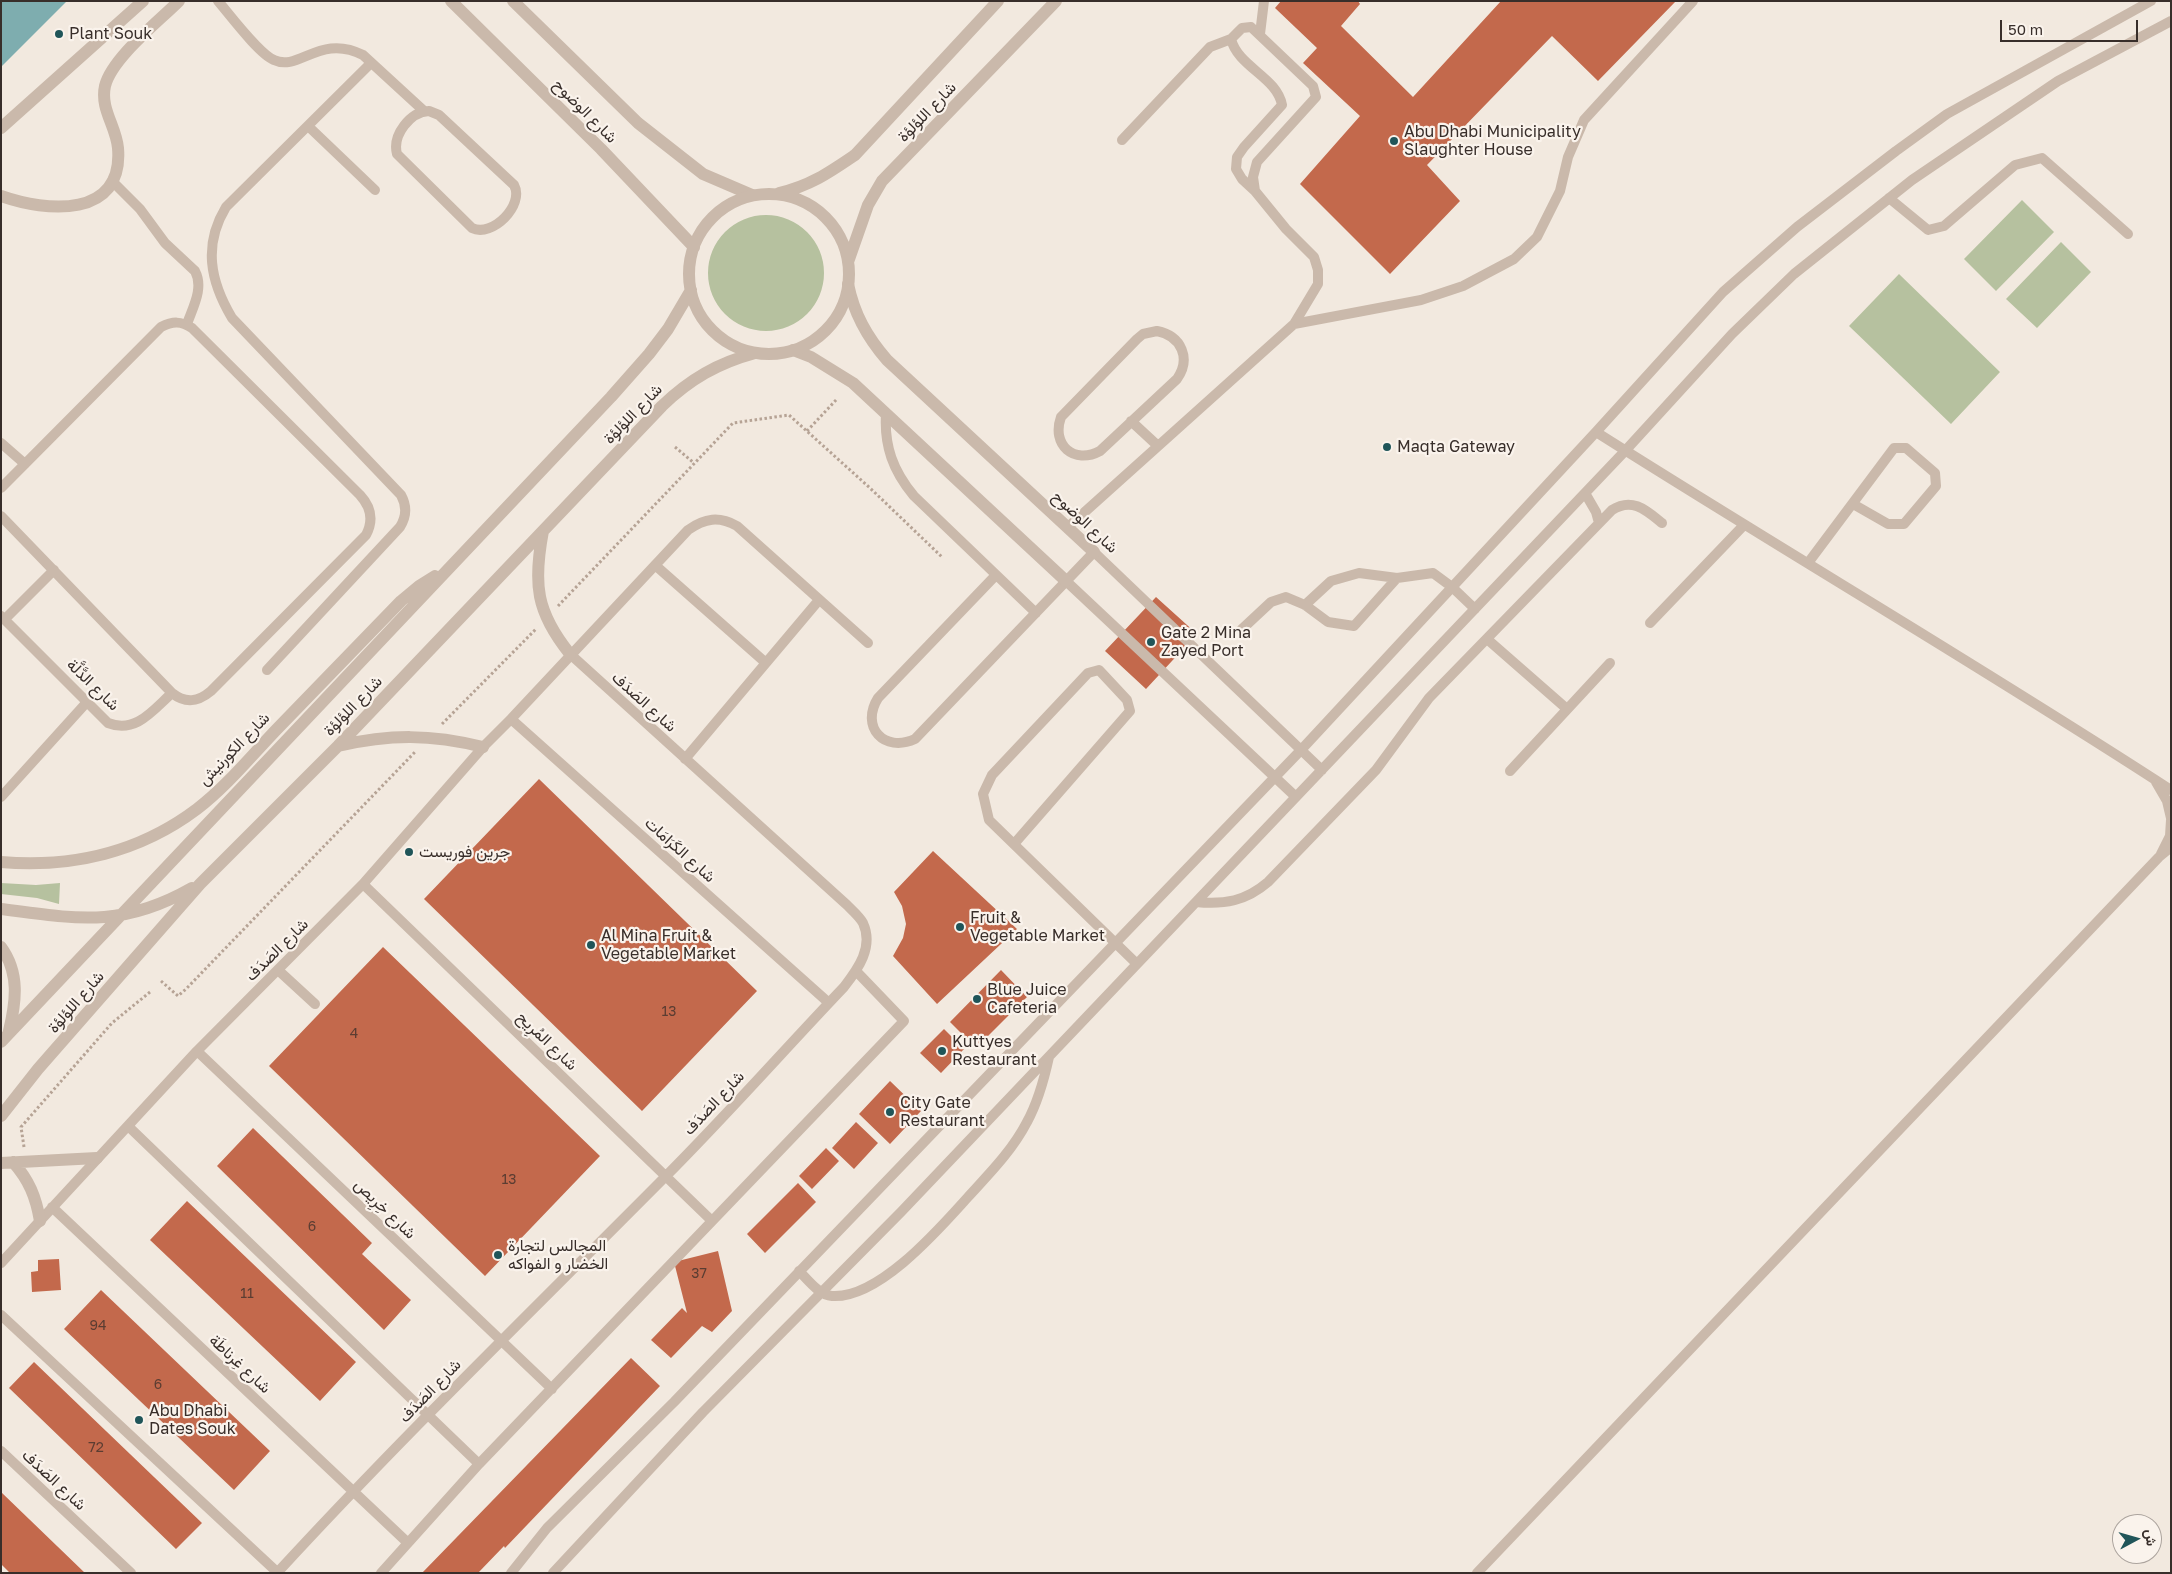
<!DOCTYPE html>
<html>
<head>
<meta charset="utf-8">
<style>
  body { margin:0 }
  #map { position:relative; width:2172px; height:1574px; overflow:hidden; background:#f2e9df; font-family:"Golos Text",Vazirmatn,sans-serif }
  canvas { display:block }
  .frame { position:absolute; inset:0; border:2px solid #382e2a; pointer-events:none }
  .north { position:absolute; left:2112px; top:1514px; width:50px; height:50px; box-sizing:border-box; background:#faf3ec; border:1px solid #aca49e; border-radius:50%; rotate:84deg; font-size:14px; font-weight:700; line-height:20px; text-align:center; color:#382e2a }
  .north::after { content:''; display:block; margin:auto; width:18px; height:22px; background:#205559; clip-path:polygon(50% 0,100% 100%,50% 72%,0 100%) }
  .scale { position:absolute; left:2000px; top:20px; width:138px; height:22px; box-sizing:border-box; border:2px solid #382e2a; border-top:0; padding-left:6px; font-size:15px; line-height:18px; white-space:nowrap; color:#382e2a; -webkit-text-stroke:4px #faf3ec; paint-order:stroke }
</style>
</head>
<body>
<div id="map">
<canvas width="2172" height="1574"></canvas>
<div class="frame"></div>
<div class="north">ش</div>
<div class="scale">50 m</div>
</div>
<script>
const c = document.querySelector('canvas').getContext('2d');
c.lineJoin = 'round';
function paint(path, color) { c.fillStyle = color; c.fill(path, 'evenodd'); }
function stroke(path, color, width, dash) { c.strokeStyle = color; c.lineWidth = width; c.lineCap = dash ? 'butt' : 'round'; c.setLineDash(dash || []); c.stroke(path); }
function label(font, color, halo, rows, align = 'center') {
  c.font = font + ' "Golos Text",Vazirmatn,sans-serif'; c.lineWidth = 4.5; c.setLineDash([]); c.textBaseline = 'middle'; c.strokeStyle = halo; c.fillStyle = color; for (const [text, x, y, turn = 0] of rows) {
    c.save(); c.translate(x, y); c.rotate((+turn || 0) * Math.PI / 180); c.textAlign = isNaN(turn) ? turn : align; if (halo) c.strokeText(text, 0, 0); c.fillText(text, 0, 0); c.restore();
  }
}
paint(new Path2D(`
  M2022,200L2054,232L1996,291L1964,259Z
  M708 273a58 58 0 1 1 116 0a58 58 0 1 1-116 0Z
  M2061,242L2091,272L2037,328L2006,299Z
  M1899,274L2000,372L1951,424L1849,326Z
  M1,883L36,885L60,883L59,904L37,898L1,894Z`), '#b6c19f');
paint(new Path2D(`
  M1,1H67L1,67Z`), '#7eadaf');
paint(new Path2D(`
  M1281,1H1358L1360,4L1341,26L1413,97L1501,1H1676L1598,81L1552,36L1427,165L1460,201L1390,274L1300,184L1360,116L1303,63L1317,48L1275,8Z
  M1156,597L1197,634L1146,689L1105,651Z
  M539,779L757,991L642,1111L424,899Z
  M933,851L1017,929L937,1004L893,956L903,938L906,924L902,906L894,892Z
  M383,947L600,1156L485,1276L269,1066Z
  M1001,970L1027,997L976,1048L950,1022Z
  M944,1029L964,1049L941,1073L920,1053Z
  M890,1081L921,1111L890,1144L859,1114Z
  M856,1122L878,1143L854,1169L832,1148Z
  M253,1128L372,1243L362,1254L411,1300L384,1330L217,1166Z
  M826,1148L839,1161L812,1189L799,1176Z
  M798,1183L816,1202L765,1253L747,1234Z
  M187,1201L356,1362L320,1401L150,1240Z
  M718,1251L732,1311L712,1332L702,1326L671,1358L651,1340L682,1308L687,1313L674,1262Z
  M59,1259L61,1290L32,1292L31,1272L38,1271V1260Z
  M101,1290L270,1451L234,1490L64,1329Z
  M631,1358L660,1386L505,1548L504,1546L478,1573H422Z
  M34,1362L202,1523L176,1549L9,1388Z
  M1,1492L85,1573H10L1,1564Z`), '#c3694c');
stroke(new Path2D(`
  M807,431L837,399
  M675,447L694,463
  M558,606L733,423L789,415L870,488L942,557
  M442,724L536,629
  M161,981L178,996L186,989L415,752
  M24,1147L21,1127L112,1023L150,992`), '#b6a395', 3, [2.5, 2.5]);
stroke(new Path2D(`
  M218,1C230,15 259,54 274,60C299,72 320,33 363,55L424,111
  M1260,34L1264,1
  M429,111L439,115L514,185C525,205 492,238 472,228L397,154C392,135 410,112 429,111Z
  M308,126L375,190
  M1122,140L1210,47L1231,39
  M112,181L140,209L165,243L195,271C204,288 193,307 187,324
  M1889,198L1928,230L1944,226L2015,165L2042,158L2128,234
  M1294,324L1421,300L1463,286L1514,259L1537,237L1560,191L1568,157L1584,120L1693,1
  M1157,331C1182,336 1191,359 1177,379L1100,451C1074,465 1051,445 1061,417L1137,339L1143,334Z
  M886,414C884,446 893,471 914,496L1036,613
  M1131,421L1158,446
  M1596,432C1787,553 1982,667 2171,790
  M1,443L25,464
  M1,488L161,327C173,321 181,321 192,328L360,495C371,507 374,520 366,535L211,691C198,702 186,704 172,693L1,516
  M1585,493L1596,512L1599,523
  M1068,527L1294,324L1318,284V270L1314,257L1286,229L1255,191L1242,179L1236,169L1237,157L1244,147L1282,105C1277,77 1238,67 1231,39L1242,28L1251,27L1313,86L1316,97L1257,162L1253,177L1255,191
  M1808,563L1894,448H1906L1935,473L1936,486L1904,524H1888L1853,504
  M655,565L766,663
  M996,575L878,698C860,727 884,753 915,739L1094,552L1322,770
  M1066,581L1296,797
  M1305,605L1331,581L1359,573L1397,578
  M1,616L108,723C136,734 153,710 172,693
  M5,619L54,570
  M1650,623L1744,525
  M1241,630L1271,602L1286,597L1305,605L1328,622L1354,626L1397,578L1433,573L1452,587L1475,609
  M1487,639L1567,709
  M267,670L400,527C407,516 407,506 401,495L232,318C210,281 203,245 226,207L371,63
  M511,719L829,1003
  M685,759L819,600
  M1510,771L1610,663
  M2156,782L2167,801L2171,818
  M1,797L87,702
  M1014,844L1130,711L1127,700L1099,670L1088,673L992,775L983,794L989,820L1137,964
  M2161,854L2170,836L2171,820
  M363,884L711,1220
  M1196,902C1224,905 1246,901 1268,882L1376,770L1429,698L1612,510C1632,497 1646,510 1662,523
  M278,970L315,1004
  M197,1051L552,1389
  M128,1126L479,1464
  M52,1207L408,1543
  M1,1263L197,1051L363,884L483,747L511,719L688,530C705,518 719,516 737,526L868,643
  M799,1271C808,1280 819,1295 832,1296C879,1299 940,1228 968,1197C989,1174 1012,1151 1027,1122C1038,1102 1044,1080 1049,1057
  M1,1315L278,1573
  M1,1451L131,1573
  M277,1573C402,1437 534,1309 664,1178C726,1116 784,1050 844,987C858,969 874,947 863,923C860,917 852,910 847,905L570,654
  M381,1573L479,1464L904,1021L856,971
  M511,1573L547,1528L674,1402L1301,750L1596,432L1723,292L1797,227L1896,151L1947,114L2151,1
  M553,1573L703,1412L901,1212L1196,902L1625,451L1732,334L1794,274L1912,180L2058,81L2171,21
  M1477,1573L2159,857L2171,847`), '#cab9ab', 10);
stroke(new Path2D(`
  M451,1L601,149L694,247
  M513,1L638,123L703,174L752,195
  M1,128L143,1
  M1,196C46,212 124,219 118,148C116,126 100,109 105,86C112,58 158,22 179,1
  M848,284C854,314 867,337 887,360L1094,552
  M793,350L811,357L853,383L1066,581`), '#cab9ab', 12);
stroke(new Path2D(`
  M779,193C810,186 830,172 855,155L998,1
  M689 274a80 80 0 1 1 160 0a80 80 0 1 1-160 0Z
  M848,262L868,205L882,181L1056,1
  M543,531C533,584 536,612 570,654
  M338,746C390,734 431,734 483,747
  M1,862C72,868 140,852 197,809C227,786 252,755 277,729C319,686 360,643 401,601L419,586L435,576
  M1,909C78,919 122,928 192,888
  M1,947C20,973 16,1002 9,1031
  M1,1042L611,397L649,354L668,329L691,290
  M1,1116L38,1069L200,884L338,746L662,406C690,379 718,363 755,353
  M13,1162C29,1180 36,1197 40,1221
  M1,1163L97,1158`), '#cab9ab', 12);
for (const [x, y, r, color] of [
  [59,34,5,"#205559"],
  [1394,141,5,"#205559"],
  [1387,447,5,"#205559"],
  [1151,642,5,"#205559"],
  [409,852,5,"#205559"],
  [960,927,5,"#205559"],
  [591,945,5,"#205559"],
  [977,999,5,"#205559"],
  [942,1051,5,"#205559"],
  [890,1112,5,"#205559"],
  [498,1255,5,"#205559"],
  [139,1420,5,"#205559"]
]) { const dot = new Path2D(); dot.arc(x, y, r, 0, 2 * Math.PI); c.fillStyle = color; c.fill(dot); stroke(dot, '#faf3ec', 2); }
label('14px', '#5b3d32', null, [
  ["13",669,1012],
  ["4",354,1034],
  ["13",509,1180],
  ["6",312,1227],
  ["37",699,1274],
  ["11",247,1294],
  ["94",98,1326],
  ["6",158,1385],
  ["72",96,1448]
]);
label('16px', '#382e2a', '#faf3ec', [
  ["Plant Souk",69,34],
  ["Abu Dhabi Municipality",1404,132],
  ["Slaughter House",1404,150],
  ["Maqta Gateway",1397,447],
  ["Gate 2 Mina",1161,633],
  ["Zayed Port",1161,651],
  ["جرين فوريست",419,852],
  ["Fruit &",970,918],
  ["Vegetable Market",970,936],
  ["Al Mina Fruit &",601,936],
  ["Vegetable Market",601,954],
  ["Blue Juice",987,990],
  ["Cafeteria",987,1008],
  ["Kuttyes",952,1042],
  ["Restaurant",952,1060],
  ["City Gate",900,1103],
  ["Restaurant",900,1121],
  ["المجالس لتجارة",508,1246],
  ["الخضار و الفواكه",508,1264],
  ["Abu Dhabi",149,1411],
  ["Dates Souk",149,1429]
], 'left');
label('16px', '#382e2a', '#faf3ec', [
  ["شارع الوضوح",585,111,45],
  ["شارع اللؤلؤة",927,112,-46],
  ["شارع اللؤلؤة",633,414,-46],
  ["شارع الوضوح",1085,522,43],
  ["شارع الدَّلَّة",93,685,44],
  ["شارع الصَدَف",644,702,42],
  ["شارع اللؤلؤة",353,706,-46],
  ["شارع الكورنيش",234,749,-46],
  ["شارع الكَرَامَات",680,850,42],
  ["شارع الصَدَف",277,950,-45],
  ["شارع اللؤلؤة",76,1002,-49],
  ["شارع المُرِيح",547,1041,44],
  ["شارع الصَدَف",714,1103,-47],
  ["شارع خِرِيص",385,1209,44],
  ["شارع غِرناطَة",240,1364,43],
  ["شارع الصَدَف",430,1391,-46],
  ["شارع الصَدَف",54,1480,43]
]);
</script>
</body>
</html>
